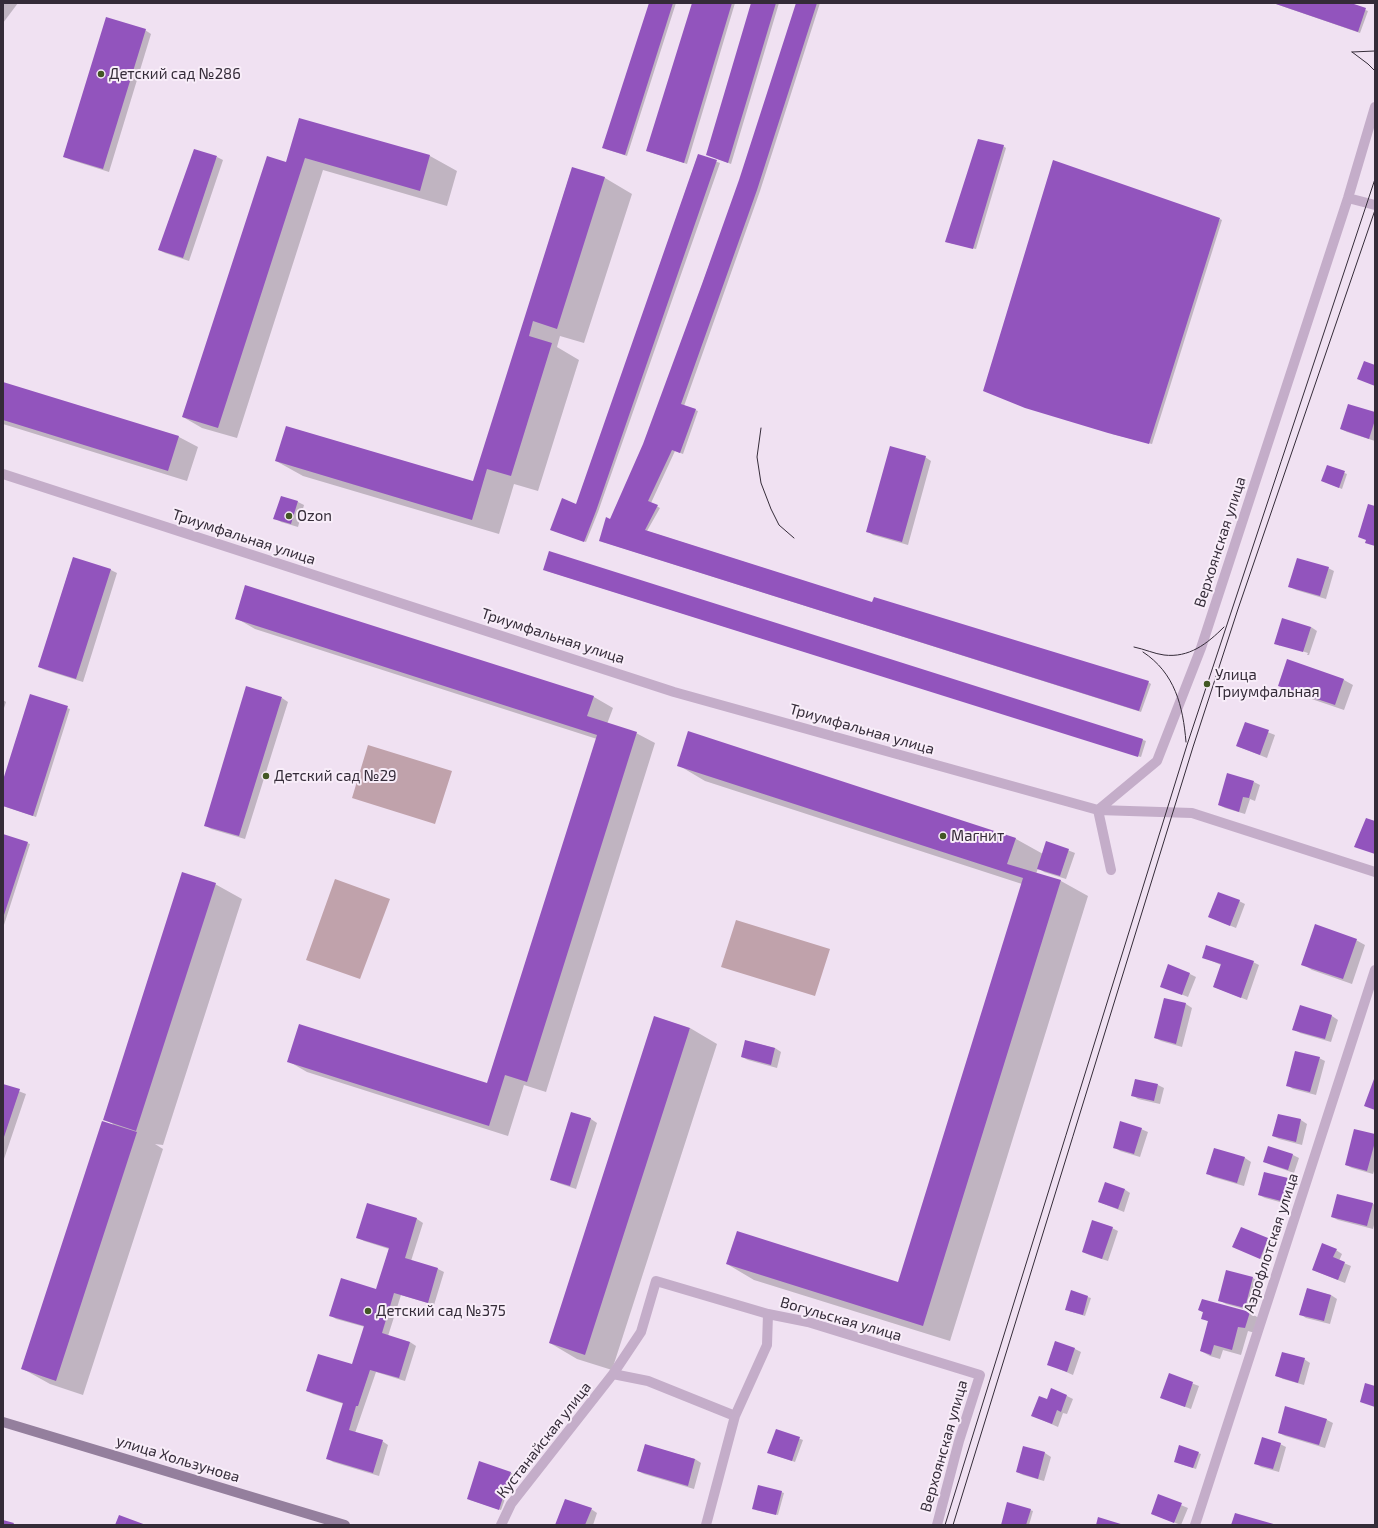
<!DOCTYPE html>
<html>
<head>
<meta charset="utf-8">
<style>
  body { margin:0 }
  #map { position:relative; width:1378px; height:1528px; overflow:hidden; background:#f0e1f2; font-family:"Exo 2",sans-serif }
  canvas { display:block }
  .frame { position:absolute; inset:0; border:4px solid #342b38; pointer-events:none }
</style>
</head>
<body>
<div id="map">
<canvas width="1378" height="1528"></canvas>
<div class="frame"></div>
</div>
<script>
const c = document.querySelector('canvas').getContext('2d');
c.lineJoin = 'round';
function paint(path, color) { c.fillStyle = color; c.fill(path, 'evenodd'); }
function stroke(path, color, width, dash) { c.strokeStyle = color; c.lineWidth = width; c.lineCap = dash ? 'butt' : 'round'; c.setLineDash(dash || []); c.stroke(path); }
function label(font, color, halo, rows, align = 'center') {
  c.font = font + ' "Exo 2",sans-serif'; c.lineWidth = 4; c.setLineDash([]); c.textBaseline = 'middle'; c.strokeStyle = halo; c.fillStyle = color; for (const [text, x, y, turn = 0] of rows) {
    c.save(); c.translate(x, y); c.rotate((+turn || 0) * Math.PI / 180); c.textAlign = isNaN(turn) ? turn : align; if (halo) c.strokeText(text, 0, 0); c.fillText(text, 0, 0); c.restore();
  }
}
paint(new Path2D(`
  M368,745L452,771L435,824L352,798Z
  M335,879L390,899L360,979L306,960Z
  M736,920L830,949L815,996L721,967Z`), '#c0a2ab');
paint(new Path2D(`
  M3,3H18L3,23Z
  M650,3H676L627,156L606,149Z
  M693,3H735L687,164L650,152Z
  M752,3H779L731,164L710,156Z
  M797,3H820L760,191L684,406L698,411L683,454L675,451L651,503L660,508L647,531L873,603L1148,682L1151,684L1141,712L603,542L611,520L644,445L740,180Z
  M1273,3H1348L1368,11L1360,33Z
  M145,30L151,34L109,172L71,160L65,157Z
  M300,119L430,156L457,171L447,206L323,170L237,438L202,428L183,417L287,163Z
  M1003,146L1006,148L976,249L946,242Z
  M698,155L720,163L598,512L586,542L554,531L577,505Z
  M217,157L223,160L189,261L165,253L159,250Z
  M572,168L605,178L632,194L584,343L560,336L557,347L579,360L538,491L514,484L499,534L303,476L276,461L474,483Z
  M1220,219L1222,220L1152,444L1112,434Z
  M3,383L179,437L198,447L187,481L3,424Z
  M1375,413V441L1347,432L1341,429Z
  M925,457L931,461L908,545L873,535L867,531Z
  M1327,466L1347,474L1342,489L1325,482Z
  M281,497L298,502L304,505L298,527L281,522L275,518Z
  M550,552L1143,740L1146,741L1141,757L547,571Z
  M73,558L111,570L117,573L83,682L45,670L39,667Z
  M1328,568L1334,571L1326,599L1296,590L1290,587Z
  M246,587L594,697L613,708L607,724L636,733L655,743L546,1092L524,1085L508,1136L307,1072L288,1061L488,1085L597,739L255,629L236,618Z
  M1311,627L1317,631L1309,655H1307L1308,653L1280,644V646L1275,643Z
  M1344,680L1353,685L1344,710L1288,691L1279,685Z
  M31,696L70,709L36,817L3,806V784Z
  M282,698L288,702L245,839L211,829L205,825Z
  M3,700L6,702L3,711Z
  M1245,723L1275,735L1267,758L1237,746Z
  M678,765L1016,839L1043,854L1047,842L1075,853L1066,879L1044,872L1038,868L1036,874L1061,881L1088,896L950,1341L754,1280L727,1264L899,1283L1022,884L705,781Z
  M1254,782L1260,785L1255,801L1250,799L1245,814L1225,808L1219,805Z
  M3,835L30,844L3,928Z
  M215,884L242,899L163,1145L155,1144L163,1149L83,1395L50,1384L23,1369L113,1124L104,1119Z
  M1239,901L1245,904L1236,928L1209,917Z
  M1356,940L1365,945L1352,984L1312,970L1302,964Z
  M1203,957L1253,962L1259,965L1247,1000L1214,987L1221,965Z
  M1190,974L1196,977L1188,997L1161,986Z
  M1164,999L1186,1004L1192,1008L1182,1047L1161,1041L1155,1038Z
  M1300,1007L1332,1016L1338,1020L1331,1042L1300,1033L1293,1029Z
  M690,1028L717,1044L612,1370L577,1359L550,1343Z
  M746,1041L775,1048L781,1052L777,1068L748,1060L742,1057Z
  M1319,1058L1325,1061L1316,1095L1293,1089L1287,1085Z
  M3,1085L26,1094L3,1162Z
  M1158,1085L1164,1088L1160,1104L1138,1099L1132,1095Z
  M572,1113L591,1119L597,1123L576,1189L558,1183L552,1179Z
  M1278,1115L1301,1120L1307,1124L1302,1145L1279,1139L1273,1136Z
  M1141,1129L1148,1132L1140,1157L1120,1151L1114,1147Z
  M1375,1135V1168L1373,1174L1352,1168L1346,1165Z
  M1269,1147L1293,1155L1299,1158L1294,1173L1271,1165L1265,1162Z
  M1215,1149L1245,1158L1251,1162L1244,1186L1213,1177L1207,1173Z
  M1287,1179L1293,1182L1287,1204L1265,1198L1259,1195Z
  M1124,1189L1130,1193L1124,1212L1099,1202Z
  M368,1204L417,1219L423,1223L411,1261L438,1269L444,1272L434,1305L401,1295L388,1336L410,1342L416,1346L405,1381L376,1372L355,1433L382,1441L388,1445L379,1476L333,1462L327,1458L344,1404L313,1394L307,1391L353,1366L365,1327L336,1319L330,1315L377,1290L389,1249L364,1241L358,1238Z
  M1373,1204L1375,1205V1221L1373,1229L1338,1220L1332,1217Z
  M1112,1228L1118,1231L1108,1261L1089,1255L1083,1252Z
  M1241,1228L1274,1243L1266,1261L1234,1247Z
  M1336,1250L1342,1254L1339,1261L1351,1266L1345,1283L1313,1270Z
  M1227,1271L1253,1278L1259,1282L1251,1311L1226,1304L1219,1300Z
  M1307,1289L1331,1295L1337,1299L1330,1324L1306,1318L1300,1314Z
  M1071,1292L1091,1298L1085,1316L1069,1311Z
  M1202,1300L1250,1313L1259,1318L1255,1333L1248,1331L1241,1355L1223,1350L1220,1359L1210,1356L1201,1351L1209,1322L1202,1318L1204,1313L1199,1310Z
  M1055,1342L1075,1349L1081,1352L1073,1375L1048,1364Z
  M1304,1359L1310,1363L1304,1385L1283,1379L1277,1376Z
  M1170,1375L1199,1386L1191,1409L1162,1398Z
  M1067,1396L1073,1399L1067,1414L1063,1413L1058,1427L1033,1416L1047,1400Z
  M1327,1420L1333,1423L1325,1448L1285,1436L1279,1433Z
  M776,1430L803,1440L795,1462L771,1454Z
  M1280,1444L1286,1447L1279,1472L1261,1467L1255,1463Z
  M645,1445L695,1459L701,1463L694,1489L644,1474L638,1471Z
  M1023,1447L1045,1453L1051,1457L1044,1481L1023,1475L1017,1472Z
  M1198,1453L1201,1454L1196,1469L1178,1463Z
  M480,1462L514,1474L501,1510L470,1500Z
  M781,1492L784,1493L778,1515L756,1510Z
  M1159,1496L1188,1508L1181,1525L1152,1514Z
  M591,1509L597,1513L593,1525H557Z
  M1030,1510L1033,1511L1029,1525H1002Z`), '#0003');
paint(new Path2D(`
  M649,3H673L625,155L602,148Z
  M692,3H732L684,163L646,151Z
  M751,3H776L728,163L706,155Z
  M796,3H817L757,190L681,404L696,409L680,453L672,450L648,501L658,505L645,530L872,602L874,597L1149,681L1139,711L599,541L606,517L610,519L643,444L702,284L739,180Z
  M1273,3H1351L1366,8L1358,32Z
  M106,17L146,29L103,169L63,157Z
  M299,118L430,155L420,191L305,158L218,428L182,417L267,156L286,162Z
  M978,139L1004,145L973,249L945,242Z
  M194,149L217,156L183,258L158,250Z
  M698,154L717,160L596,511L584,542L550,530L562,498L576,504Z
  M1053,160L1220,218L1149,444L1108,433L1025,408L983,391Z
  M572,167L605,177L557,329L533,321L529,336L552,343L511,476L487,469L472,520L275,461L286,426L473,481Z
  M1364,361L1375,365V386L1357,379Z
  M3,382L179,436L168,471L3,420Z
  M1348,404L1375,412V420L1369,439L1340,429Z
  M890,446L926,456L902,542L866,532Z
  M1327,465L1345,471L1339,488L1321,481Z
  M281,496L298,501L291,524L273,519Z
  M1368,504L1375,506V546L1365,543L1366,540L1358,537Z
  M549,551L1143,739L1138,757L543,570Z
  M73,557L111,569L76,679L38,667Z
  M1297,558L1329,567L1320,596L1288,587Z
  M245,585L594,696L587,716L637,732L527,1082L505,1075L489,1126L287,1062L299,1024L487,1083L597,735L235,619Z
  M1282,618L1311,627L1303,652L1274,644Z
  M1287,659L1344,679L1335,705L1278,686Z
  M246,686L282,697L239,836L204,826Z
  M30,694L68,706L33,816L3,806V780Z
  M1245,722L1269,730L1260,755L1236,746Z
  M688,731L1016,838L1007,864L1061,880L923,1326L726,1264L737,1231L898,1282L1023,878L677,766Z
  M1227,773L1254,781L1249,798L1243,797L1239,812L1218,805Z
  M1366,818L1375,821V854L1354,847Z
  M3,834L28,842L3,918Z
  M1046,841L1069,849L1060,876L1037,869Z
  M182,872L216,883L136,1131L103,1120Z
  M1218,892L1240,900L1230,926L1208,917Z
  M1315,924L1357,939L1343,979L1301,965Z
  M1206,945L1254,961L1241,998L1213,987L1221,964L1202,958Z
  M1168,964L1190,973L1182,995L1160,987Z
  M1164,998L1186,1003L1176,1044L1154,1038Z
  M1300,1005L1332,1015L1325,1039L1292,1030Z
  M654,1016L690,1028L585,1355L549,1343Z
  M745,1040L775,1048L771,1065L741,1057Z
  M1295,1051L1320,1057L1310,1092L1286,1086Z
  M1135,1079L1158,1084L1154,1101L1131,1096Z
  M1374,1079H1375V1110L1364,1106Z
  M3,1084L20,1089L3,1140Z
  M571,1112L591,1118L570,1186L550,1180Z
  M1278,1114L1301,1119L1296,1142L1272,1136Z
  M102,1121L137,1132L56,1381L21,1369Z
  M1120,1121L1142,1128L1134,1154L1113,1148Z
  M1354,1129L1375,1134V1142L1367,1171L1345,1165Z
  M1268,1146L1293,1154L1288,1170L1263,1162Z
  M1214,1148L1245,1157L1237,1183L1206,1174Z
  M1264,1172L1288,1178L1281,1201L1258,1195Z
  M1105,1182L1125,1189L1118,1209L1098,1202Z
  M1337,1194L1373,1203L1367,1226L1331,1217Z
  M367,1203L417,1218L405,1258L438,1268L428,1303L394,1293L382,1333L410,1342L399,1378L370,1370L358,1406H356L349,1430L383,1440L373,1473L326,1459L343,1403L306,1391L318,1354L352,1364L364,1326L329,1316L341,1278L376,1289L389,1248L356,1238Z
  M1092,1220L1113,1227L1102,1259L1082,1252Z
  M1241,1227L1268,1238L1260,1259L1232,1247Z
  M1322,1243L1337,1249L1333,1257L1345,1262L1338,1280L1312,1270Z
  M1226,1270L1253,1277L1245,1308L1218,1301Z
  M1307,1288L1331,1295L1324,1321L1299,1315Z
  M1071,1290L1088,1296L1083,1315L1065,1310Z
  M1202,1299L1250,1312L1245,1328L1238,1327L1232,1350L1214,1345L1211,1355L1200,1351L1208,1321L1201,1319L1203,1312L1198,1310Z
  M1055,1341L1075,1348L1067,1372L1047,1365Z
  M1282,1352L1305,1358L1298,1383L1275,1376Z
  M1169,1373L1193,1382L1185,1407L1160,1398Z
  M1365,1383L1375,1386V1407L1360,1402Z
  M1051,1388L1067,1395L1061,1412L1057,1410L1052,1424L1031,1416L1039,1396L1047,1399Z
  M1285,1406L1327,1419L1319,1445L1278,1433Z
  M776,1429L800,1437L792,1461L767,1453Z
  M1262,1437L1281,1443L1273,1469L1254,1464Z
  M645,1444L695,1459L688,1486L637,1471Z
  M1179,1445L1199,1452L1193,1468L1174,1462Z
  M1023,1446L1045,1452L1038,1479L1016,1472Z
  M479,1461L511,1472L499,1510L467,1499Z
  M758,1485L782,1491L776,1515L752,1509Z
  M1158,1494L1182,1503L1174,1523L1151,1514Z
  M565,1499L592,1508L585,1525H555Z
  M1007,1502L1031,1509L1026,1525H1001Z
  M1235,1513L1277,1525H1231Z
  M119,1515L146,1525H115Z
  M1098,1517L1124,1525H1096Z
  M3,1520L14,1523L13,1525H3Z`), '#9254bd');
stroke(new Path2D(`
  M1348,198L1375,205
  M3,474L674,692L1098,810L1192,813L1375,872
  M1111,870L1098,810L1157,761L1201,648L1348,198L1375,107
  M613,1374L641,1332L656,1281L768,1314
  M501,1525L511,1504L613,1374L648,1381L735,1416
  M706,1525L735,1416L767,1345L768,1314L808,1322L980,1375L959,1441L937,1525
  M1195,1525L1375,970`), '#c4adc9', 10);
stroke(new Path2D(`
  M3,1422L345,1525`), '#947f9d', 10);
stroke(new Path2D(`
  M1352,52L1368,64L1375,71
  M1352,52L1375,51
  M761,428L757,457L761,483L771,509L779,525L794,538
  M1134,647C1144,649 1155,654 1164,655C1189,658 1207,644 1224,627
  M1143,652C1175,673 1183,706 1186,742
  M945,1525L1187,745L1375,179
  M953,1525L1193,747L1238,609L1375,210`), '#342b38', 1);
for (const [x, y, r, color] of [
  [101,74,4,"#425724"],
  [289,516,4,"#425724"],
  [1207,684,4,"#425724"],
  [266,776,4,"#425724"],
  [943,836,4,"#425724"],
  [368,1311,4,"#425724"]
]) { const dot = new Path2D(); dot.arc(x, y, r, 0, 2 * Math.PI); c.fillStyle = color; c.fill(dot); stroke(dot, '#f8edf9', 1.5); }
label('15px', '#342b38', '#f8edf9', [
  ["Детский сад №286",109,74],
  ["Ozon",297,516],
  ["Улица",1215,675],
  ["Триумфальная",1215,692],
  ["Детский сад №29",274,776],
  ["Магнит",951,836],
  ["Детский сад №375",376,1311]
], 'left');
label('15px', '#342b38', '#f8edf9', [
  ["Триумфальная улица",244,537,18],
  ["Верхоянская улица",1220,542,-72],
  ["Триумфальная улица",553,636,18],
  ["Триумфальная улица",862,729,16],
  ["Аэрофлотская улица",1271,1243,-72],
  ["Вогульская улица",841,1319,16],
  ["Кустанайская улица",544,1440,-52],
  ["Верхоянская улица",944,1446,-74],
  ["улица Хользунова",178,1459,17]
]);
</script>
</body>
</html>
